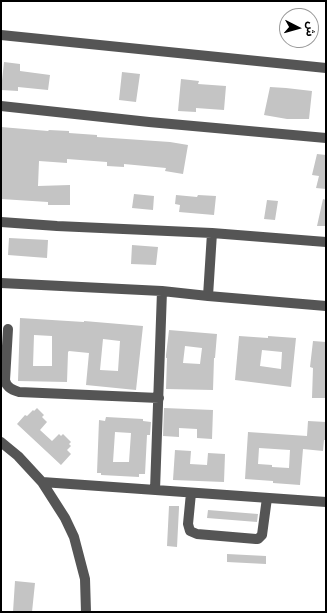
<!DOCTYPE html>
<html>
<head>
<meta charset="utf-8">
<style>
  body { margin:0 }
  #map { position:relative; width:327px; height:613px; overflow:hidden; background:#fff; font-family:"Varela Round","Noto Sans Arabic",sans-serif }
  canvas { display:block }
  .frame { position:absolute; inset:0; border:2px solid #000; pointer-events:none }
  .north { position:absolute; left:279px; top:8px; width:40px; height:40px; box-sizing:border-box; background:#fff; border:1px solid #999; border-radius:50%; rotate:96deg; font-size:11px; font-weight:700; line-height:16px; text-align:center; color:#000 }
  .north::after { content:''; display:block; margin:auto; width:14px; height:18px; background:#000; clip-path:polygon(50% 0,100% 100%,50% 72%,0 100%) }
</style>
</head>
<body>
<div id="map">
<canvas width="327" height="613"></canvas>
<div class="frame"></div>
<div class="north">ش</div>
</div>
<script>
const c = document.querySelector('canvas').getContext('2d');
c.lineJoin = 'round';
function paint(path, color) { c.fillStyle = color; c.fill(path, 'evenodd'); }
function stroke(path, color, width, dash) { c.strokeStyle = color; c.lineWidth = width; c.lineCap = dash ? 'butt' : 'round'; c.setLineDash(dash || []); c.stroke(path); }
paint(new Path2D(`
  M4,62L20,64V71L50,75L48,90L18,87V91L1,90Z
  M122,72L140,74L136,102L119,100Z
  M181,79L199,81L198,84L226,86L224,110L196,108V112L178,111Z
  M270,87L286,88L312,91L309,119H287L264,115Z
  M1,127L48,131L49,130L69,131V133L97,135V137L170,142L188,145L183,174L165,171L166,168L124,164V167L107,166V162L67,159V163L39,161L38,186L70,185V205H48V202L1,199Z
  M317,154L326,155V189L316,188L319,176L312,175Z
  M134,194L154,196L153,210L132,208Z
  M176,195L197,197L198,195L216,196L214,215L179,212L180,205L175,204Z
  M323,199L326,200V226H317Z
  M267,200L278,201L275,220L264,219Z
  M9,238L48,240L47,258L8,255Z
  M132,245L158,247L156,265L131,264Z
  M20,318L84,322V321L143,326L136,390L86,385L89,353L69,351L68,352L67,382L18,381ZM34,335L52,336V366H33ZM103,339L120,341L118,371L100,370Z
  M169,330L217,334L215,358H214L213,390L166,389L167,358H166V355ZM185,346L202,348L200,364L183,363Z
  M239,336L268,338V336L296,338L291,387L235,380ZM262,350L282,352L281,369L260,366Z
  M313,341L326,342L325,385H326V398H312L313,368L310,367Z
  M37,408L44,415L42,417L47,422L40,430L52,441L59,434L61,436L63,434L71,442L69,444L71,446L67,450L71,454L61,465L17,424L25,415L27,416L33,410L34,411Z
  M164,408L213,410L212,439L197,438V429L179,428V437L163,436Z
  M106,417L143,419V421L151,422L150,435H147L145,474H139V477L101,475V473H97L99,420L105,421ZM115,432L131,433L129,462H113Z
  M308,421L326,422V440H324L323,451L303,449L300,485L273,483V481L245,479L248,432L307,436ZM259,448L290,450L289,468L272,467V465L258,464Z
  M175,450L191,451L190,464L207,465L208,453L225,454L224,482L173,480Z
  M169,506H179V508L177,547L167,546Z
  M208,510L258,514L257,522L207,518Z
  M227,554L266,556V564L227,562Z
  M15,581L35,583L32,612H13Z`), '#c4c4c4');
stroke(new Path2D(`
  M1,35L326,68
  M1,106L149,122L326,138
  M1,222L57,226L212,233L326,242
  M1,283L162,291L208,296L326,306
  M208,296L212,233
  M8,329L5,380C6,387 12,390 19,392L159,398
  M1,442L18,456L42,482L65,518L74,537L85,579L86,612
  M42,482L326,502
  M155,490L162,291
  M191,493L188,524L190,531L197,534L256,539H258L262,535L267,498`), '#555', 10);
</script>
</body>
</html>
